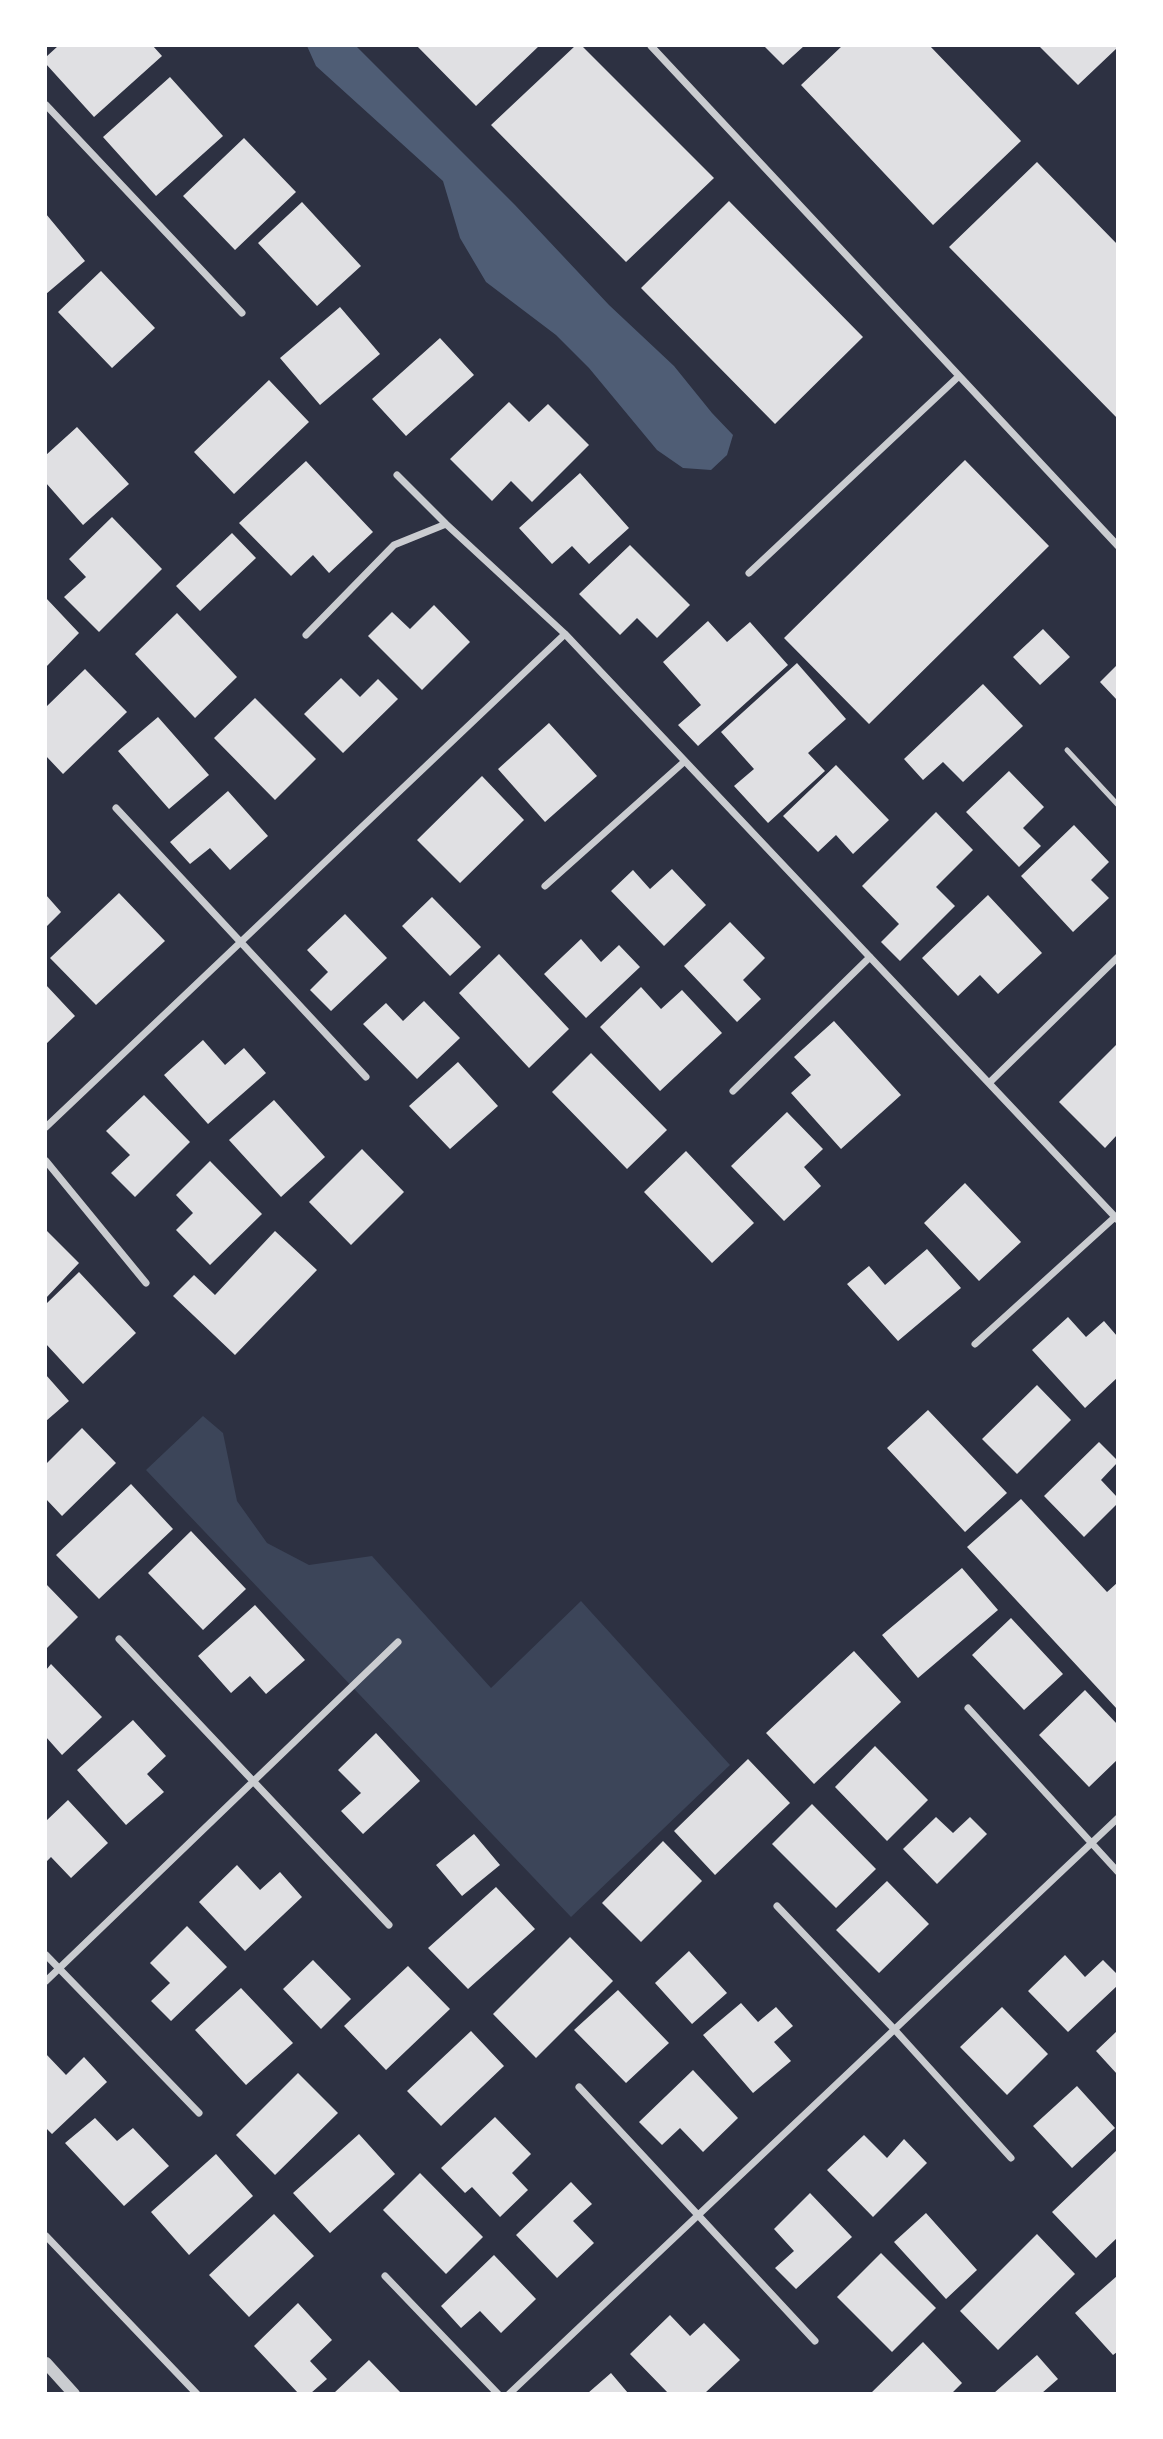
<!DOCTYPE html>
<html>
<head>
<meta charset="utf-8">
<style>
  body { margin:0 }
  #map { position:relative; width:1163px; height:2439px; overflow:hidden; background:#2d3142; font-family:"Archivo Narrow",sans-serif }
  canvas { display:block }
  .frame { position:absolute; inset:0; border:47px solid #fff; pointer-events:none }
</style>
</head>
<body>
<div id="map">
<canvas width="1163" height="2439"></canvas>
<div class="frame"></div>
</div>
<script>
const c = document.querySelector('canvas').getContext('2d');
c.lineJoin = 'round';
function paint(path, color) { c.fillStyle = color; c.fill(path, 'evenodd'); }
function stroke(path, color, width, dash) { c.strokeStyle = color; c.lineWidth = width; c.lineCap = dash ? 'butt' : 'round'; c.setLineDash(dash || []); c.stroke(path); }
paint(new Path2D(`
  M203,1416L223,1433L237,1501L267,1543L309,1565L372,1556L491,1688L581,1601L730,1765L571,1917L146,1470Z`), '#3c4559');
paint(new Path2D(`
  M307,46H356L515,205L609,305L674,366L712,413L733,435L727,455L711,470L683,468L657,450L589,368L556,335L486,282L460,238L443,181L316,66Z`), '#4f5d75');
paint(new Path2D(`
  M58,46H153L162,56L94,117L46,64V57Z
  M417,46H539L476,106Z
  M575,46H582L714,178L626,262L491,125Z
  M764,46H804L783,65Z
  M842,46H930L1021,141L933,225L801,85Z
  M1039,46H1117V48L1078,85Z
  M170,77L223,136L156,196L103,137Z
  M244,138L296,192L235,250L183,196Z
  M1037,162L1117,244V418L949,247Z
  M729,201L863,337L775,424L641,288Z
  M302,202L361,266L317,306L258,243Z
  M46,214L85,261L46,294Z
  M101,271L155,328L112,368L58,312Z
  M340,307L380,354L320,405L280,358Z
  M440,338L474,375L406,436L372,399Z
  M269,380L309,422L234,494L194,452Z
  M509,402L529,422L548,404L589,445L532,502L511,481L492,501L450,459Z
  M77,427L129,484L83,525L46,483V455Z
  M965,460L1049,546L869,724L784,638Z
  M306,461L373,532L329,573L313,555L291,576L239,523Z
  M580,473L629,528L589,564L572,546L552,564L519,528Z
  M112,517L162,569L99,632L64,597L86,577L69,559Z
  M232,533L256,558L200,611L176,586Z
  M630,545L690,605L657,638L637,618L620,635L579,594Z
  M46,598L79,633L46,667Z
  M434,605L470,642L422,690L368,636L392,612L410,629Z
  M177,613L237,677L195,718L135,654Z
  M708,621L727,642L750,622L788,665L698,746L678,725L701,705L663,662Z
  M1043,629L1070,657L1040,685L1013,657Z
  M797,663L846,719L808,753L825,771L768,823L734,786L754,769L721,732Z
  M1117,665V700L1100,682Z
  M85,669L127,712L63,774L46,756V707Z
  M341,678L360,697L378,679L398,699L343,753L304,714Z
  M983,684L1023,726L963,782L943,762L923,780L904,759Z
  M255,698L316,759L275,800L214,738Z
  M158,717L209,775L169,809L118,751Z
  M549,723L597,776L545,822L498,769Z
  M836,765L889,820L853,854L836,835L818,852L783,816Z
  M1009,771L1044,807L1023,828L1041,846L1019,867L966,812Z
  M482,776L524,820L460,883L417,840Z
  M228,791L268,836L230,870L210,848L190,864L170,842Z
  M936,812L973,850L936,887L955,906L900,961L881,942L899,924L862,886Z
  M1074,825L1109,862L1091,880L1109,898L1073,932L1021,876Z
  M672,869L706,905L664,946L611,891L633,870L650,889Z
  M119,893L165,941L96,1005L50,958Z
  M46,895L61,912L46,927Z
  M988,895L1042,953L998,994L980,975L958,996L922,958Z
  M432,897L481,947L450,976L402,926Z
  M345,914L387,958L331,1011L310,990L328,972L307,950Z
  M730,922L765,958L743,980L761,999L737,1022L684,966Z
  M581,939L601,962L619,945L640,967L586,1018L544,974Z
  M499,954L569,1029L529,1068L459,993Z
  M46,985L75,1016L46,1044Z
  M641,987L661,1009L682,990L722,1033L660,1091L600,1027Z
  M424,1001L460,1038L417,1079L363,1024L386,1003L403,1021Z
  M834,1021L901,1095L841,1149L791,1093L811,1075L794,1057Z
  M203,1040L225,1065L244,1048L266,1073L208,1124L164,1075Z
  M1117,1044V1135L1105,1148L1059,1102Z
  M591,1053L667,1130L627,1169L552,1092Z
  M458,1062L498,1106L450,1149L409,1106Z
  M144,1095L190,1142L135,1197L111,1173L130,1155L106,1131Z
  M274,1100L325,1157L281,1197L229,1140Z
  M787,1112L823,1149L804,1167L821,1186L784,1221L731,1166Z
  M362,1149L404,1192L351,1245L309,1202Z
  M686,1151L754,1223L712,1263L644,1192Z
  M210,1161L262,1214L210,1265L176,1230L193,1213L176,1195Z
  M965,1183L1021,1242L979,1281L924,1223Z
  M46,1230L79,1263L46,1298Z
  M275,1231L317,1270L235,1355L173,1296L194,1275L215,1295Z
  M927,1249L961,1288L898,1341L847,1284L869,1266L885,1285Z
  M79,1272L136,1333L83,1384L46,1344V1304Z
  M1068,1317L1086,1337L1104,1321L1117,1336V1378L1085,1408L1032,1350Z
  M46,1375L69,1401L46,1421Z
  M1037,1385L1071,1420L1017,1474L982,1439Z
  M928,1410L1007,1493L965,1532L887,1448Z
  M82,1428L116,1463L62,1516L46,1499V1464Z
  M1099,1442L1117,1460V1463L1101,1480L1117,1497V1504L1084,1537L1044,1496Z
  M131,1484L173,1529L99,1599L56,1555Z
  M1021,1499L1107,1592L1117,1583V1709L967,1547Z
  M191,1531L246,1589L203,1630L148,1573Z
  M962,1568L998,1610L918,1678L882,1635Z
  M46,1584L78,1617L46,1649Z
  M255,1605L305,1660L266,1694L250,1676L231,1693L198,1656Z
  M1011,1618L1063,1674L1024,1710L972,1655Z
  M854,1651L901,1702L814,1784L766,1733Z
  M51,1664L102,1717L62,1755L46,1737V1670Z
  M1085,1690L1117,1724V1760L1089,1787L1039,1735Z
  M133,1720L166,1756L147,1774L164,1792L126,1825L77,1770Z
  M376,1733L420,1781L363,1834L341,1811L361,1793L338,1770Z
  M875,1746L928,1800L887,1841L835,1787Z
  M748,1759L790,1803L715,1875L674,1831Z
  M68,1800L108,1843L71,1878L51,1857L46,1862V1821Z
  M812,1804L876,1869L836,1908L772,1844Z
  M936,1817L953,1833L970,1817L987,1834L937,1884L903,1849Z
  M474,1834L500,1865L462,1896L436,1865Z
  M663,1841L702,1881L641,1942L602,1903Z
  M237,1865L260,1890L280,1872L302,1897L245,1951L199,1902Z
  M887,1881L929,1924L879,1973L836,1930Z
  M496,1887L535,1929L468,1989L428,1948Z
  M187,1926L227,1967L171,2021L151,2001L170,1983L150,1963Z
  M570,1937L613,1981L536,2058L493,2014Z
  M689,1951L727,1993L692,2024L655,1983Z
  M1065,1955L1085,1977L1103,1960L1117,1974V1986L1068,2032L1028,1991Z
  M313,1960L351,1999L321,2029L283,1989Z
  M408,1966L450,2009L386,2070L344,2026Z
  M241,1988L293,2043L246,2085L195,2030Z
  M618,1990L669,2043L626,2083L574,2030Z
  M741,2003L758,2022L776,2007L793,2026L774,2042L791,2061L753,2093L703,2035Z
  M1002,2007L1048,2054L1007,2095L960,2047Z
  M471,2031L504,2066L441,2126L407,2091Z
  M1117,2031V2074L1096,2051Z
  M46,2054L66,2075L84,2057L107,2082L52,2134L46,2128Z
  M693,2070L738,2118L703,2152L680,2128L662,2145L639,2122Z
  M298,2073L338,2113L275,2175L236,2135Z
  M1077,2086L1115,2128L1072,2168L1033,2126Z
  M495,2117L531,2154L512,2173L528,2190L500,2217L472,2187L465,2193L441,2168Z
  M95,2118L117,2141L133,2128L169,2166L124,2206L65,2143Z
  M359,2134L395,2174L330,2233L293,2193Z
  M864,2135L887,2158L904,2139L927,2163L873,2217L827,2170Z
  M1117,2150V2238L1096,2258L1052,2212Z
  M216,2154L253,2196L189,2255L151,2212Z
  M420,2173L483,2237L446,2274L383,2210Z
  M571,2182L592,2204L573,2221L594,2243L557,2278L516,2235Z
  M810,2193L852,2237L796,2289L775,2268L794,2251L774,2229Z
  M926,2213L977,2270L946,2299L894,2242Z
  M274,2214L314,2256L249,2317L209,2275Z
  M1037,2234L1075,2274L998,2350L960,2311Z
  M881,2253L936,2308L892,2352L837,2297Z
  M494,2255L536,2299L501,2333L480,2311L461,2328L441,2306Z
  M1117,2276V2352L1113,2355L1075,2313Z
  M298,2303L332,2340L310,2361L327,2379L311,2393H298L254,2346Z
  M670,2315L690,2336L704,2323L740,2360L705,2393H668L630,2354Z
  M923,2342L962,2383L952,2393H871Z
  M1037,2355L1058,2379L1042,2393H994Z
  M369,2360L401,2393H334Z
  M611,2373L628,2393H588Z`), '#e0e0e3');
stroke(new Path2D(`
  M1067,750L1118,805`), '#caccd0', 5);
stroke(new Path2D(`
  M651,46L1118,546
  M46,105L242,313
  M397,475L446,524L565,634L1118,1220
  M749,573L959,376
  M306,635L394,545L446,524
  M116,808L366,1077
  M545,886L685,761
  M989,1083L1118,957
  M733,1091L870,957
  M46,1127L565,634
  M46,1161L146,1283
  M975,1344L1115,1217
  M119,1639L389,1925
  M968,1708L1118,1872
  M777,1906L894,2029L1011,2158
  M46,1955L199,2113
  M46,1981L398,1642
  M579,2087L815,2341
  M46,2236L197,2394
  M385,2276L498,2394
  M509,2394L1118,1818`), '#caccd0', 7);
stroke(new Path2D(`
  M46,2363L74,2394`), '#caccd0', 12);
</script>
</body>
</html>
